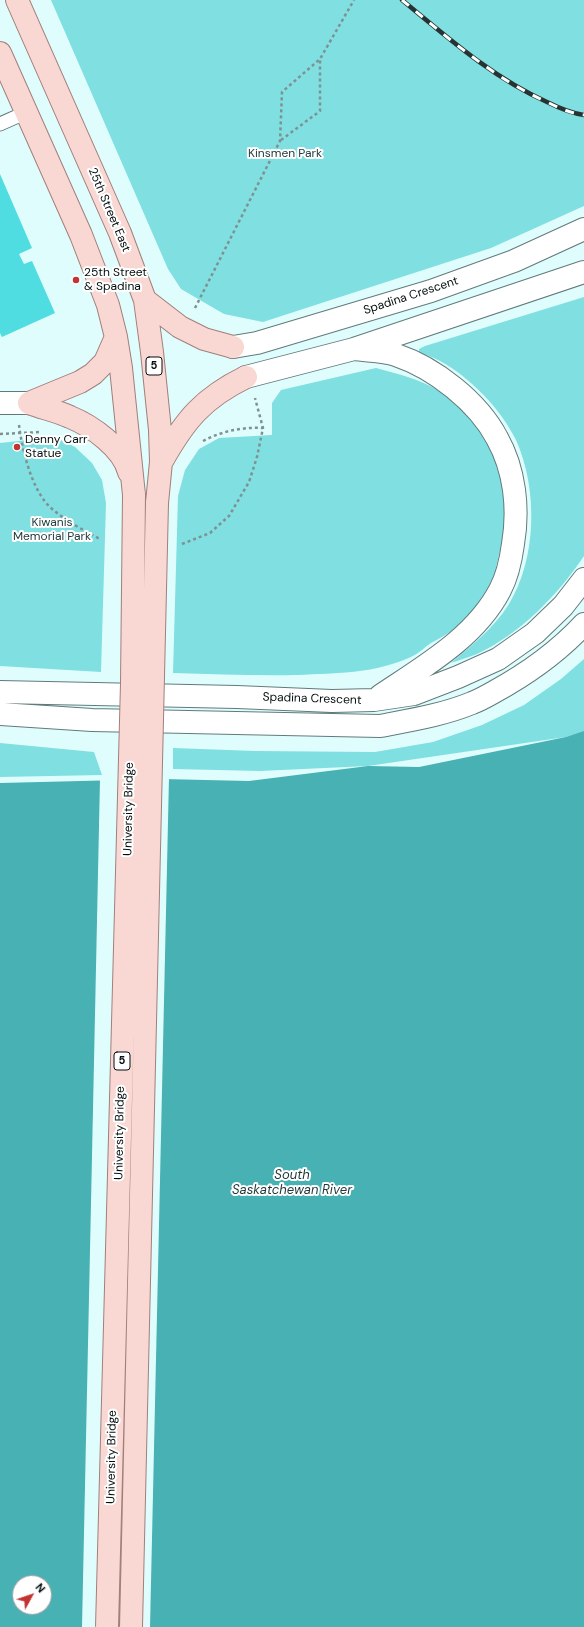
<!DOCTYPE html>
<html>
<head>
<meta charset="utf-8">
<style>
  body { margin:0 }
  #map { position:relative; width:584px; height:1627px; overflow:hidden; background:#e0fdfd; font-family:"DM Sans",sans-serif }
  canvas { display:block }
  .north { position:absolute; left:12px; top:1575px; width:40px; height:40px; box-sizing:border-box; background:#fff; border:1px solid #9b9e9e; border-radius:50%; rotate:50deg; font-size:11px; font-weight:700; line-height:16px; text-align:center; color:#040d0d }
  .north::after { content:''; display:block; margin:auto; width:14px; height:18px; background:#c23331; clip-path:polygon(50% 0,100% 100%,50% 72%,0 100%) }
</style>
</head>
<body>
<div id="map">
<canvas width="584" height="1627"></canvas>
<div class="north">N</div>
</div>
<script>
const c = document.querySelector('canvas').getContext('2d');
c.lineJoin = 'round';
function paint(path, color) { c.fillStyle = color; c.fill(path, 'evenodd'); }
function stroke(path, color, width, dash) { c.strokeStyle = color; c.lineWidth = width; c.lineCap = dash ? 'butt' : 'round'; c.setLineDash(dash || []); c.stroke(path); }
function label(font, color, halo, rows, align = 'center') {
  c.font = font + ' "DM Sans",sans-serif'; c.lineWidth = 4; c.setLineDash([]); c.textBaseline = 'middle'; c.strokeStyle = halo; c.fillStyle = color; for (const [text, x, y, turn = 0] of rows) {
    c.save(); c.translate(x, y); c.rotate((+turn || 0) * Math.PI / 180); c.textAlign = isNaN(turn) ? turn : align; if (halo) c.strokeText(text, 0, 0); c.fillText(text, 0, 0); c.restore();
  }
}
paint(new Path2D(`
  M51,0H584V206L491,248L263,322L224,314L181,289L168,269Z
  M584,297V556C558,595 520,634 477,654C469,657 460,660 451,663C472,645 494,628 509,604C537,558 538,489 516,440C505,418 489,399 471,383C455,369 439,358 419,353V349L425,346Z
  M376,368C398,374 420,379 439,391C495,427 517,496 498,559C496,566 495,574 492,580C483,597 472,613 458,626C450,633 440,638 431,643C425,647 419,653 413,656C374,674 339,673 297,675C256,676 215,674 173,673L178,496L185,470L199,449L219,438L272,435V403L281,390Z
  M55,437L75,447L92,463L102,480L106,503L101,672L0,666V443Z
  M584,659V732L566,737L368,766L260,771L173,769V748L255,751L375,752L433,742L482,725L524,705L561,679Z
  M0,743L94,752L102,775L0,777Z`), '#7fdfe1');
paint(new Path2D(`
  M584,731V1627H0V783L162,779L249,781L368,766L419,767L566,737ZM20,1583H44V1607H20Z`), '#48b1b4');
paint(new Path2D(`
  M162,777H169L150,1627H82L100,779Z`), '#e0fdfd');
paint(new Path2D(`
  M0,174L32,248L19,254L24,264L32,261L55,313L2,337L0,333Z`), '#4fdde1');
const lane = new Path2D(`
  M0,124L27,112`);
const secondary = new Path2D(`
  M233,347L257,343L431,291L514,261L584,229
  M354,349C367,351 383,351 396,355C435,368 478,402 497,438C515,470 519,509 513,544C511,559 507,577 500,590C475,638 423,667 380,696
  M246,377L354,349L584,272
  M0,403H29
  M0,692L237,697L332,701L374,700L414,694L458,677L498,659L535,633L563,606L584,579
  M0,714L92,720L380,726C411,720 443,715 472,703C480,700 487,696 494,692C527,674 558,652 584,624`);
const primary = new Path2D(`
  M17,0L120,233L145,300L152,352L160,430L161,462L157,503
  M0,53L81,235L108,305L116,337L121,368L134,495
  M145,300L180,327L204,339L233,347
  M29,403C42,408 57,411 70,417C92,426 123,448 129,472
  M29,403L80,382L93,374L105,362L116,337
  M162,461C185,420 203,398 246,377`);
stroke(lane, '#617b7c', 15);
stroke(secondary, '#617b7c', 24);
stroke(primary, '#a17f7b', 24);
stroke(new Path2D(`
  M281,140L320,111V59
  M195,308L280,141L282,92L320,59L354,0
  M19,425C22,450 32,491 51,508C66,521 83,530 100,539
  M0,434L41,432
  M203,441C222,431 242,427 263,428
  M182,544L210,533L229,516L249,482L257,457L263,428L255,398`), '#7e9292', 2.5, [3, 3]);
stroke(lane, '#fff', 13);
stroke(secondary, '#fff', 22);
stroke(primary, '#f9d7d3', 22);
const rail = new Path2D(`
  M402,0C447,37 493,78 547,102C559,108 570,113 584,115`);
stroke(rail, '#273333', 4.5);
stroke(rail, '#fff', 3, [9]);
const primaryBridge = new Path2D(`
  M107,1627L132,683L134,495
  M131,1627L157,503`);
stroke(primaryBridge, '#a17f7b', 24, []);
stroke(primaryBridge, '#f9d7d3', 22);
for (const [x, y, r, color] of [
  [76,280,4,"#c23331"],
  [17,447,4,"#c23331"]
]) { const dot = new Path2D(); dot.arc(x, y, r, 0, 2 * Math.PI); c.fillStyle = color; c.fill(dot); stroke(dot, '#fff', 1.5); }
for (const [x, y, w] of [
  [154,366,16],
  [122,1061,16]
]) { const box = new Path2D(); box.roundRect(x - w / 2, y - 9, w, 18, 3); c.fillStyle = '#fff'; c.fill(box); stroke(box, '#040d0d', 1); }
label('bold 11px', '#040d0d', null, [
  ["5",154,366],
  ["5",122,1061]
]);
label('12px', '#253d3e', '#fff', [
  ["Kinsmen Park",285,154],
  ["Kiwanis",52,523],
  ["Memorial Park",52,537]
]);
label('12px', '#040d0d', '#fff', [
  ["25th Street East",109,210,67],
  ["Spadina Crescent",411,296,-18],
  ["Spadina Crescent",312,699,2],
  ["University Bridge",129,809,-89],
  ["University Bridge",120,1133,-89],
  ["University Bridge",112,1457,-89]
]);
label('12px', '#040d0d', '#fff', [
  ["25th Street",84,273],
  ["& Spadina",84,287],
  ["Denny Carr",25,440],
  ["Statue",25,454]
], 'left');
label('italic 13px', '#1f3738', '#fff', [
  ["South",292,1176],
  ["Saskatchewan River",292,1191]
]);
</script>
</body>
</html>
